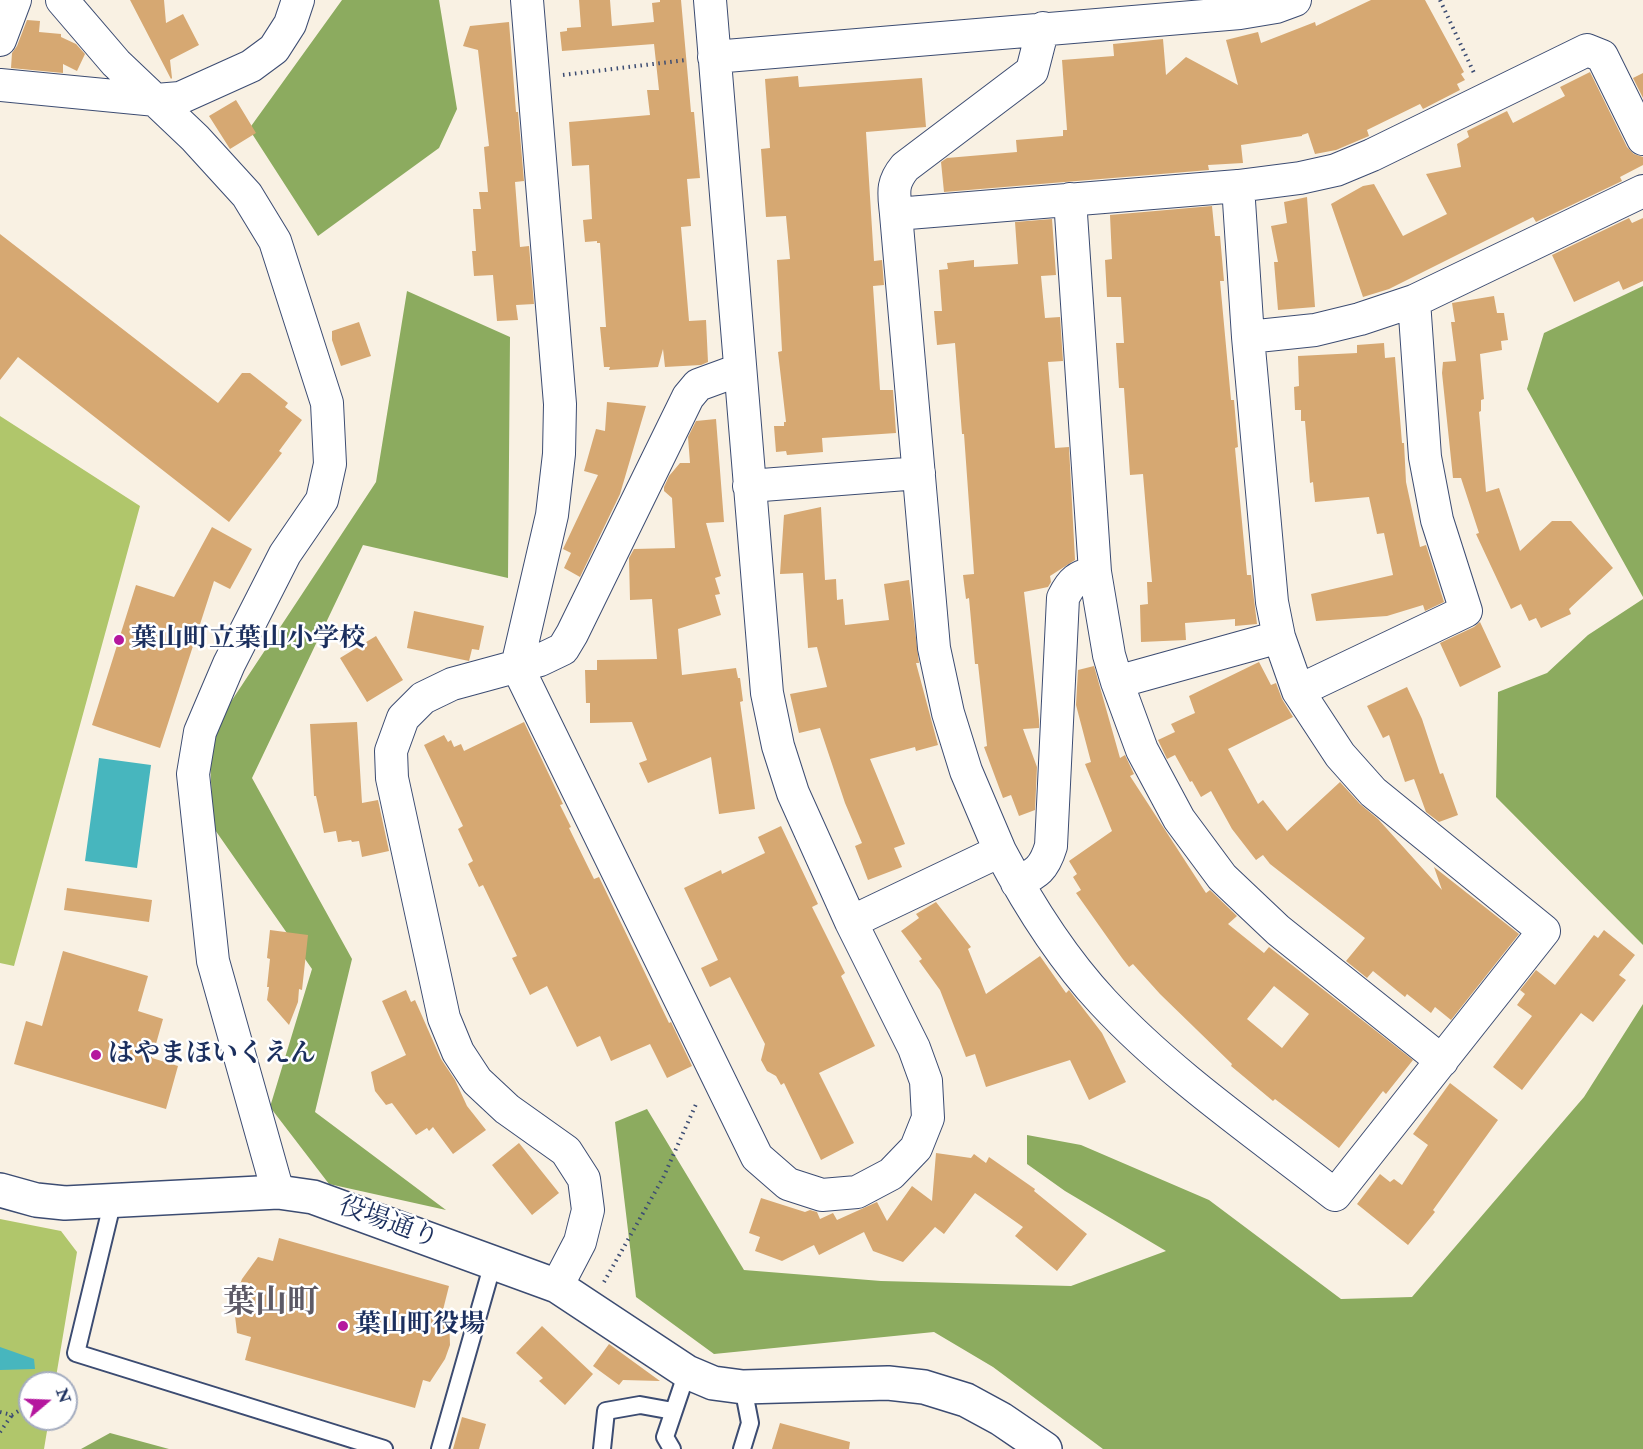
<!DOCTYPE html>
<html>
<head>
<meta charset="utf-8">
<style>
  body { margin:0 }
  #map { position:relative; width:1643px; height:1449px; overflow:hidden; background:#f9f1e3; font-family:"IM FELL Double Pica",serif }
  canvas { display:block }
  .north { position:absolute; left:18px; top:1371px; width:60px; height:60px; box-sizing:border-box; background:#fff; border:2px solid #a4acbf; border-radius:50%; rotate:71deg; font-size:16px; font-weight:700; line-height:24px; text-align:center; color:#1b2f5e }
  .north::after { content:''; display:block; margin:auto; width:21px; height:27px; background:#b5179e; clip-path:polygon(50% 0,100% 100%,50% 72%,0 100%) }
</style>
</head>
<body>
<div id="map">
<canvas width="1643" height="1449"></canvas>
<div class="north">N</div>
</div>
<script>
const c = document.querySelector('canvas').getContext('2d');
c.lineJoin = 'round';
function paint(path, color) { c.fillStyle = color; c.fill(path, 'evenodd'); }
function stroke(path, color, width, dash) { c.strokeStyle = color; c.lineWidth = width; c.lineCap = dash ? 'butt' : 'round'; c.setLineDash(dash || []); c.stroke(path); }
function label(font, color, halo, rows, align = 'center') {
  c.font = font + ' "IM FELL Double Pica","Noto Serif JP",serif'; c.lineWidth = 5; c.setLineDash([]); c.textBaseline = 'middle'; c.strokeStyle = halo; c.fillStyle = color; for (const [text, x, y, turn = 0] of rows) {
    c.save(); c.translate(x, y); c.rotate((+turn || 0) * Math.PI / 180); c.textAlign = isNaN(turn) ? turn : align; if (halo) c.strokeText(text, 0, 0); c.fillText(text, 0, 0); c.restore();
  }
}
paint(new Path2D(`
  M0,416L140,506L14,966L0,963Z
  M0,1219L61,1231L77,1252L55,1383H30V1419H49L44,1449H0Z`), '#b0c66b');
paint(new Path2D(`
  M342,0H439L457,109L439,148L318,236L249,129Z
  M1643,286V597L1527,389L1544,333Z
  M407,291L510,337L508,578L363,545L252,778L352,959L315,1112L446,1210L329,1184L270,1107L312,969L213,827L209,735L376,482Z
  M1643,599V945L1496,797L1498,692L1547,673L1588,635Z
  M1643,1004V1449H1103L993,1367L934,1332L714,1354L636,1297L615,1122L647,1109L744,1270L881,1281L1071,1286L1166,1251L1065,1191L1027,1164V1135L1081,1145L1209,1200L1341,1299L1412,1297L1584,1097Z
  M110,1433L169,1449H81Z`), '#8cab5f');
paint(new Path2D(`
  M99,758L151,765L137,868L85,861Z
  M0,1347L34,1359L35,1369L0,1370Z`), '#47b6be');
paint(new Path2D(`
  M130,0H164L166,23L183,14L199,45L170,60L172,78L171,79Z
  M579,0H610L612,26L654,22L652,3L660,2V0H681L691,112H694L700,178L687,179L691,226L681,227L689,321L706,320L708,362L701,365L665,367L663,349L658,367L609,370L610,367H604L600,327H606L600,243H597V241L585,242L583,220L592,219L589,165L572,166L569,122L650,115L647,90H659L654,44L562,51L560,32L567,31V28L581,27Z
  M1371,0H1425L1464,72L1461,74L1465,80L1457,84L1460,90L1423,109L1420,104L1367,130L1369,136L1336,150L1315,154L1308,133L1302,135V136L1241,145L1243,163L1208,165L1209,170L944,192L941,162L947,158L1017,152L1016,140L1063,136V130H1067L1062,60L1114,56L1113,44L1163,39L1166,75L1186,57L1238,85L1226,40L1258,32L1261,43L1315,22L1316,26Z
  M27,20L40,21L39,32L61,34V37L76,44L85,54L77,71L63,64V73L11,68L12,53L17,46Z
  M509,22L516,112H518L524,181L515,182L520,247L529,246L534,304L516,305L518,320L497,321L493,275L474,276L472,251H476L473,209H481L479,192H488L484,147L489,146L478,50L463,46L470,26Z
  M1590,72L1627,147L1634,154L1643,157V165L1620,177L1622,181L1536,222L1533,217L1389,289L1363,297L1331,204L1363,186L1374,184L1403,236L1447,214L1426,174L1461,167L1457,144L1469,137L1467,131L1507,111L1513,123L1565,96L1560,87Z
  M1643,73V98L1633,78Z
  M798,76L799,87L922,78L926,127L866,132L874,261L882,260L884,285L873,286L880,390H893L896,433L822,438L823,452L787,455L786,451L776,452L774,426H784V422H786L778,352L782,351L777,260L790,259L786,216L766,217L761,149L770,148L765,79Z
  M236,100L256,133L230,149L209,116Z
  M1307,197L1315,307L1278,310L1274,262H1278L1271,226L1287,223L1284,202Z
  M1212,206L1215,236H1220L1224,281H1220L1231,400H1234L1238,447L1235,448L1247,575H1251L1257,624L1235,626V619L1185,623L1186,640L1141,642L1140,605L1148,604L1147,582H1152L1143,474L1130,475L1124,388H1119L1116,343H1124L1121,297H1107L1105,260L1112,259L1110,215Z
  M1629,218L1632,223L1643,218V281L1623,290L1619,281L1574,302L1552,255Z
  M1052,219L1056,275L1041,276L1045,318L1060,317L1063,361L1048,362L1055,448L1069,447L1075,560L1050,576L1051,582L1048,587L1024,592L1039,720V728L1023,729L1037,767L1035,810L1019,816L1011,795L1003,798L984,747L987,746L978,664H975L969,598L966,599L963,575L974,574L964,434H962L955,343L937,345L934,311H942L939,270L948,269L947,263L974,260V267L1018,264L1015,222Z
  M0,234L218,403L242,373H250L288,403L285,407L302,420L279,451L282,453L229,522L18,357L0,380Z
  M1494,296L1497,313H1504L1508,340L1501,341L1502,350L1480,354L1484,399L1481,400V411L1479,412L1486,492L1499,488L1520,551L1552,521H1571L1613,568L1569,609L1571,614L1541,628L1536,618L1529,621L1521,604L1511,609L1476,534L1479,533L1461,478H1453L1442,373L1443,362L1456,361L1451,322H1455L1452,303Z
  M359,322L371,356L341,366L332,340V331Z
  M1384,343L1385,358L1395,357L1402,443H1404L1406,482L1420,547L1426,545L1444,602L1425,611L1423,605L1387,616L1316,621L1311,594L1393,575L1384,533L1377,534L1369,497L1315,502L1313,482L1310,483L1305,421H1301V410H1295L1294,387L1299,386L1298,356L1357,353V345Z
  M607,402L646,406L620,494L580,577L564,568L571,553L563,549L598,475L584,471L596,429L605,431Z
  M716,419L724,522L706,523L721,576L715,578L720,594L715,595L721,615L678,629L682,675L736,668L738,678H740L743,701L740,702L755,809L719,814L711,757L648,783L639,763L647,760L632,722L590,723V703H586L585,670H597V660L657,659L652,599L630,600L629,558L634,549L675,548L672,498L664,491V487L669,476L680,463H690L688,437L696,421Z
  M821,507L825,580L836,579L837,600L843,599L845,625L889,620L884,584L909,580L919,663H916L938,745L916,751L915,747L870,759L905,844L894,848L902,867L868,880L855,846L862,843L845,803L820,728L799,733L790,694L827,687L817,647L808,648L803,573L780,574L784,515Z
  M212,527L252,549L230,589L214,581L160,748L92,725L136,585L174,597Z
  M414,611L484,626L479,650L472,649L469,661L407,648Z
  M1480,622L1501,667L1460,687L1440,643L1474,627Z
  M376,636L403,680L367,702L340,658Z
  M1259,662L1271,685L1276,683L1282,699L1293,717L1228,749L1258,804L1263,800L1287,831L1340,782L1360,804L1378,819L1442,890L1434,867L1519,934L1451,1020L1435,1007L1431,1013L1407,994L1405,997L1373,971L1367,978L1346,961L1365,938L1270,864L1263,855L1256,860L1232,829L1211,791L1201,797L1192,781L1190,782L1175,755L1167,759L1158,740L1175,732L1171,724L1195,713L1189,696Z
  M1094,666L1120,758L1125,755L1134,774L1130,776L1206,893L1210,890L1237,916L1228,924L1264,953L1269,947L1413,1060L1386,1094L1383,1091L1339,1148L1275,1099L1273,1101L1231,1066L1232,1064L1160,994L1133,964L1129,967L1122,958L1076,893L1081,890L1073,877L1077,874L1069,861L1112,831L1085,764L1091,762L1076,705L1078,670ZM1274,986L1309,1014L1282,1048L1247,1019Z
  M1407,687L1422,719L1440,774L1443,773L1458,815L1439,822L1426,812L1414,779L1405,782L1389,735L1383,738L1367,706Z
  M357,722L362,803L378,800L389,851L362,857L359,841L352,842L351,840L338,842L336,831L324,833L316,796H314L310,724Z
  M524,722L563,804L560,805L571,827L569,828L594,879L599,877L669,1023L671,1022L692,1066L667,1078L650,1044L611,1061L600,1036L577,1047L547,986L530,995L512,958L517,956L483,885L479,887L468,864L473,861L458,829L463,826L424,745L444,735L448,742L451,740L454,747L461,744L464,751Z
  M781,826L818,904L812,907L845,973L841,976L875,1046L819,1073L854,1143L821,1160L784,1083L781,1085L776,1076L767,1071L761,1060L765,1044L730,977L710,987L701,968L718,960L684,888L721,870L722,874L765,853L758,837Z
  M67,888L152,900L149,922L64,910Z
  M936,902L971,947L968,949L986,994L1040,956L1066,993L1069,990L1102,1033L1126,1082L1089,1100L1070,1060L986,1087L975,1054L966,1057L940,990L919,961L922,959L901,931L919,918L916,914Z
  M270,930L308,935L302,990L299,989L298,1002L289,1025L267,1000L269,987H267L270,959L267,958Z
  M1604,930L1635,955L1619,975L1626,980L1593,1022L1581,1013L1522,1090L1493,1067L1532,1016L1517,1005L1525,994L1520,990L1536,970L1555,985L1594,935L1598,938Z
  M63,951L148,976L138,1011L163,1019L152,1058L178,1066L166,1109L14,1064L26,1021L42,1026Z
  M406,990L411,1002L415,1000L441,1059L455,1080L467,1106L486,1130L453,1154L433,1127L429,1131L427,1128L416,1135L392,1103L386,1105L375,1091L371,1072L406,1055L382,1001Z
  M1450,1083L1498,1120L1433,1210L1435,1212L1408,1245L1357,1204L1380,1174L1390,1182L1394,1179L1402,1185L1428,1145L1413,1134Z
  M519,1143L559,1193L532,1215L492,1165Z
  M936,1153L971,1158L974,1154L986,1163L989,1157L1035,1189L1034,1191L1087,1234L1057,1271L1015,1236L1023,1227L975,1193L944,1234L935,1227L903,1262L873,1251L864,1232L819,1255L814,1245L782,1261L755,1251L760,1237L749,1233L761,1198L805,1212L810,1210L817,1212L820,1219L833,1213L837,1220L877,1202L887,1221L912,1186L932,1201Z
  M279,1238L449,1286L442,1314L449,1316L450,1345L445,1359L430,1382L423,1380L415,1408L245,1360L251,1337L237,1333L234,1307L237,1292L242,1279L258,1257L273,1261Z
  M542,1326L593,1374L565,1405L539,1381L543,1378L516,1353Z
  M609,1344L660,1381L623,1380L619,1385L593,1366Z
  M462,1417L486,1424L479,1449H453Z
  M780,1423L850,1442L849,1449H772Z`), '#d6a872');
const lane = new Path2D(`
  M113,1200L76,1353L384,1449
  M440,1449L493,1263
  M602,1449L606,1411L640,1405L673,1411
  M672,1449L665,1437L687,1372
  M742,1449L750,1423L743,1387`);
const street = new Path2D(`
  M62,0L116,63L195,138L247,195L275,241L327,403L330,464L322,500L285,554L229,664L200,732L193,774L213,961L278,1192
  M527,0L560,404L559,454L552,515L517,666L757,1157L788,1184L822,1195L857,1192L891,1174L916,1148L928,1118L926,1081L914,1048L851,922L793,793L778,746L767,693L710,0
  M0,40L15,0
  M714,57L1240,13L1276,7L1295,0
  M0,85L156,100L180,98L251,66L274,49L290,24L298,0
  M1070,199L1095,572L1109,655L1117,682L1142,750L1179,819L1222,877L1278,930L1442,1061
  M896,214C894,193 891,184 905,167L1032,71L1043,28
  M1248,337L1315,330L1360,319L1414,301L1643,191
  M749,486L919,473
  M1117,682L1279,637
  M1298,691L1466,611L1437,520L1425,457L1414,301
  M1000,851C1028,904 1061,957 1103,1002C1171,1075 1256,1133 1335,1195L1544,931L1373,792L1340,755L1298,691L1279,637L1272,602L1248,337L1238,186
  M1017,883C1037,873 1044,869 1051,846L1063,598C1072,580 1077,577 1095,572
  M851,922L1000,851L966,771L948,713L934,648L896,214L1238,186L1300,178L1336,170L1372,155L1587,50L1602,56L1643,139
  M557,1286L580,1242L588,1210L584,1179L566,1151L507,1109L477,1081L458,1052L444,1018L392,778L391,751L403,718L423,698L452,684L540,660L563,649L572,634L688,397L698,385L739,370`);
const secondary = new Path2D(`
  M0,1190L36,1200L65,1203L278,1192L313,1197L557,1286L687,1372L713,1383L743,1387L888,1383L924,1387L966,1400L1001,1419L1045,1449`);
stroke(lane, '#3c4c72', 20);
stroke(street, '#3c4c72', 34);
stroke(secondary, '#3c4c72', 36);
stroke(new Path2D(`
  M1440,0L1474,73
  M563,75L686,60
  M604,1282L663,1178L697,1102
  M0,1412L12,1415L30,1404
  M0,1432L12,1415`), '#3c4c72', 4, [1.5, 4.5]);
stroke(lane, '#fff', 16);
stroke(street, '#fff', 32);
stroke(secondary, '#fff', 33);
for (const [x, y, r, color] of [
  [119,640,6,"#b5179e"],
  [96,1055,6,"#b5179e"],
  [343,1326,6,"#b5179e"]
]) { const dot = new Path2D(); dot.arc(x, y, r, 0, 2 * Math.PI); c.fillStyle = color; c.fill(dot); stroke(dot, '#fff', 2); }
label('bold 26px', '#1b2f5e', '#fff', [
  ["葉山町立葉山小学校",131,640],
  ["はやまほいくえん",108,1055],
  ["葉山町役場",355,1326]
], 'left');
label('26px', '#1b2f5e', '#fff', [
  ["役場通り",388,1224,20]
]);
label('bold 32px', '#5c5965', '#fff', [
  ["葉山町",271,1305]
]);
</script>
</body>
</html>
